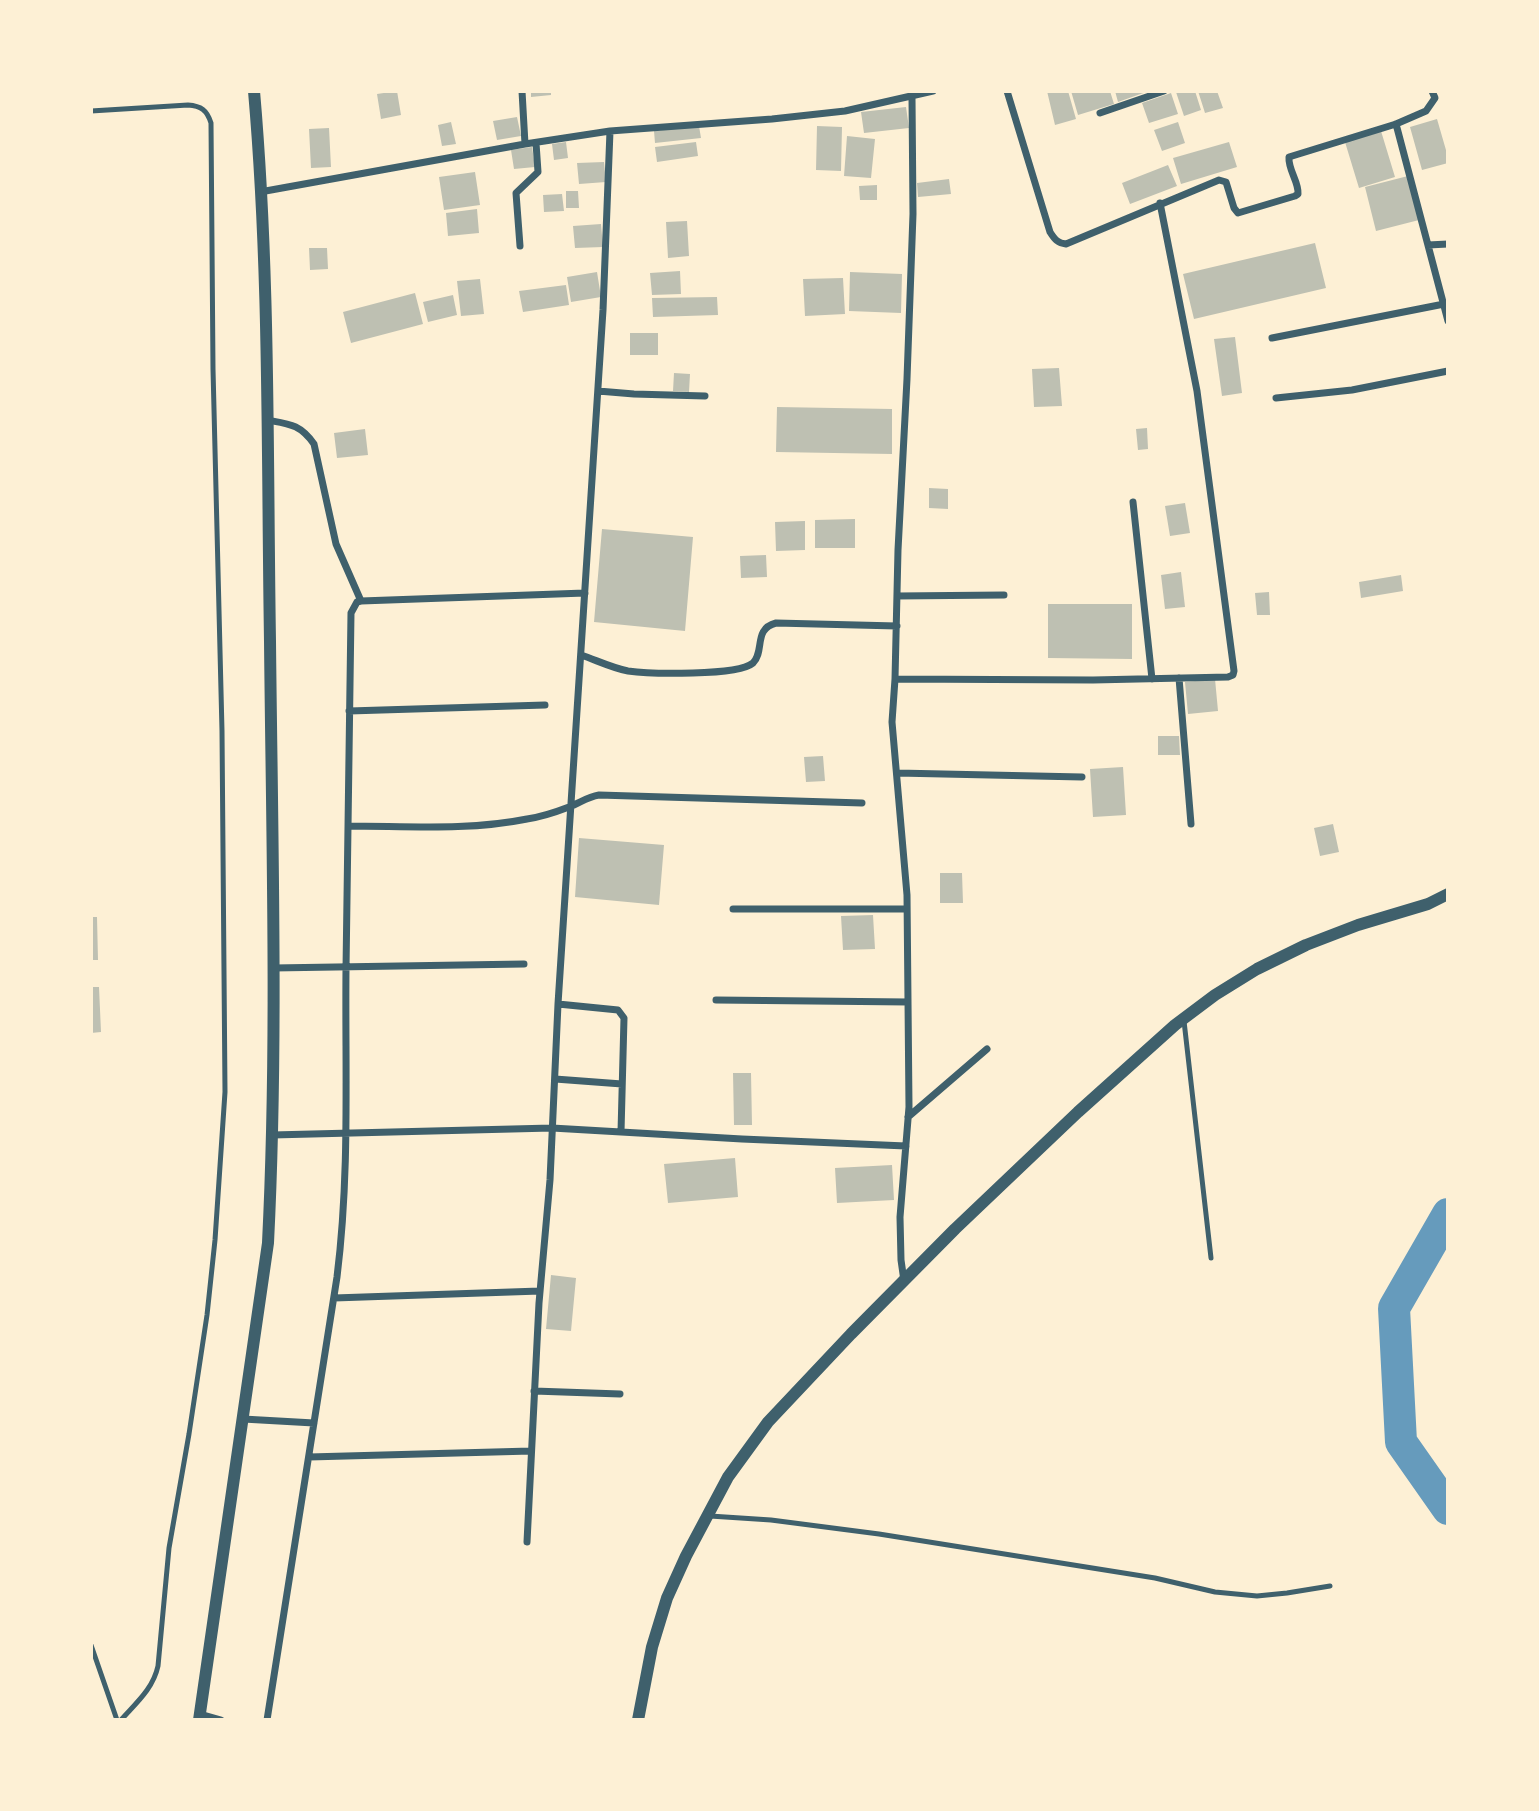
<!DOCTYPE html>
<html>
<head>
<meta charset="utf-8">
<style>
  body { margin:0 }
  #map { position:relative; width:1539px; height:1811px; overflow:hidden; background:#fdf0d5; font-family:"Fira Sans",sans-serif }
  canvas { display:block }
  .frame { position:absolute; inset:0; border:93px solid #fdf0d5; pointer-events:none }
</style>
</head>
<body>
<div id="map">
<canvas width="1539" height="1811"></canvas>
<div class="frame"></div>
</div>
<script>
const c = document.querySelector('canvas').getContext('2d');
c.lineJoin = 'round';
function stroke(path, color, width, dash) { c.strokeStyle = color; c.lineWidth = width; c.lineCap = dash ? 'butt' : 'round'; c.setLineDash(dash || []); c.stroke(path); }
function paint(path, color) { c.fillStyle = color; c.fill(path, 'evenodd'); }
stroke(new Path2D(`
  M1448,1214L1394,1308L1401,1442L1448,1509`), '#669bbc', 32);
paint(new Path2D(`
  M397,91L401,115L381,119L377,94Z
  M531,91H551V95L531,97Z
  M1047,91H1068L1076,119L1055,125Z
  M1071,91H1110L1114,104L1078,115Z
  M1115,91H1149L1118,102Z
  M1178,91H1195L1201,110L1184,116L1176,92Z
  M1198,91H1217L1223,108L1205,113Z
  M1171,93L1178,114L1149,123L1142,103Z
  M906,107L909,128L864,133L861,112Z
  M517,117L521,136L497,140L493,121Z
  M1437,119L1448,157V163L1422,170L1410,127Z
  M451,122L456,144L442,146L438,125Z
  M1178,122L1185,143L1162,151L1154,130Z
  M699,126L701,138L655,143L654,131Z
  M817,126L842,127L841,171L816,170Z
  M329,128L331,167L311,168L309,129Z
  M1381,131L1395,177L1359,188L1345,142Z
  M847,136L875,139L871,178L844,176Z
  M566,142L568,158L554,160L552,144Z
  M696,142L698,156L657,162L655,147Z
  M1229,142L1237,167L1181,184L1173,158Z
  M532,147L535,167L514,169L511,150Z
  M604,162L606,182L579,184L577,163Z
  M1168,165L1177,186L1130,204L1122,183Z
  M475,172L480,205L444,210L439,177Z
  M1408,176L1419,220L1376,231L1365,187Z
  M949,179L951,194L918,197L917,183Z
  M877,185V200H860L859,186Z
  M566,191H578L579,208H566Z
  M562,194L564,211L544,212L543,195Z
  M477,209L479,233L448,236L446,213Z
  M687,221L689,256L668,258L666,222Z
  M601,224L603,247L575,248L573,226Z
  M1315,243L1326,288L1194,319L1183,274Z
  M309,248H327L328,269L310,270Z
  M680,271L681,294L652,295L650,273Z
  M597,272L601,297L571,302L567,277Z
  M850,272L902,274L901,313L849,311Z
  M843,278L845,314L805,316L803,279Z
  M480,279L484,314L461,316L457,281Z
  M566,285L569,305L523,312L519,291Z
  M415,293L423,324L351,343L343,312Z
  M453,295L457,315L428,322L423,302Z
  M717,297L718,315L653,317L652,298Z
  M630,333H658V355H630Z
  M1235,337L1242,393L1222,396L1214,339Z
  M1059,368L1062,406L1034,407L1032,369Z
  M674,373L690,374L689,392L673,391Z
  M777,407L892,409V454L776,452Z
  M1147,428L1148,449L1138,450L1136,429Z
  M365,429L368,455L337,458L334,433Z
  M929,488L948,489V509L929,508Z
  M1185,503L1190,533L1170,536L1165,506Z
  M855,519V548H815V520Z
  M805,521V550L776,551L775,522Z
  M602,529L693,537L685,631L594,622Z
  M766,555L767,577L741,578L740,556Z
  M1181,572L1185,607L1165,609L1161,575Z
  M1401,575L1403,591L1361,598L1359,582Z
  M1269,592L1270,615H1257L1255,593Z
  M1048,604H1132V659L1048,658Z
  M1215,679L1218,711L1188,714L1185,682Z
  M1158,736H1179L1180,755H1158Z
  M823,756L825,781L806,782L804,757Z
  M1123,767L1126,815L1093,817L1090,769Z
  M1333,824L1339,852L1320,856L1314,828Z
  M579,838L664,845L659,905L575,897Z
  M940,873H962L963,903H940Z
  M873,915L875,949L843,950L841,916Z
  M91,917H97L98,960H91Z
  M91,987H99L101,1032L91,1033Z
  M733,1073H751L752,1125H734Z
  M735,1158L738,1197L668,1203L664,1164Z
  M892,1165L894,1200L837,1203L835,1168Z
  M551,1275L576,1278L571,1331L546,1329Z`), '#bec0b2');
stroke(new Path2D(`
  M91,111L188,105C201,106 207,110 211,123L213,369L222,731L225,1092L215,1240L207,1315L189,1434L169,1548L158,1666C153,1689 136,1703 121,1720
  M1184,1021L1211,1258
  M710,1516L771,1520L879,1534L1155,1578L1215,1592L1257,1596L1287,1593L1330,1586
  M91,1645L117,1720`), '#3f606c', 5);
stroke(new Path2D(`
  M522,91L525,144
  M1007,91L1050,232C1055,240 1058,243 1066,244L1219,180L1226,182L1234,208L1238,213L1295,196L1298,194C1299,182 1288,170 1289,157L1396,124L1426,111L1435,98L1432,91
  M1100,113L1164,91
  M1396,124L1448,321
  M260,192L525,144L610,131L772,119L845,111L933,91
  M1428,245L1448,244
  M520,246L516,193L538,172L536,143
  M1272,338L1444,304
  M598,391L634,394L705,396
  M1276,398L1352,390L1448,371
  M267,420C289,424 300,424 314,444L336,544L361,601
  M1133,502L1152,679
  M897,596L1004,595
  M581,655C596,660 612,668 628,671C649,674 738,676 753,663C765,651 753,629 776,623L897,626
  M1179,678L1191,824
  M895,679L1093,680L1228,677L1233,675L1234,671L1197,391L1160,203
  M349,711L545,705
  M897,773L1082,777
  M348,826C407,826 468,831 527,819C541,817 556,812 569,807C580,803 587,797 599,795L862,803
  M733,909H907
  M273,968L524,964
  M716,1000L908,1002
  M558,1004L618,1010L624,1018L621,1132
  M555,1079L622,1084
  M908,1117L987,1049
  M272,1135L552,1128L742,1139L906,1146
  M904,1281L901,1260L900,1217L909,1107L907,895L892,722L895,679L898,550L907,379L913,214L912,97
  M334,1298L540,1291
  M534,1391L620,1394
  M243,1419L314,1423
  M309,1457L531,1451
  M527,1542L539,1303L550,1180L558,1004L603,310L610,131
  M200,1714L221,1720
  M267,1720L337,1277C350,1173 345,1072 346,969C348,850 349,731 351,613L357,602L361,601L585,593`), '#3f606c', 7);
stroke(new Path2D(`
  M199,1720L268,1243C278,1043 272,842 270,641C267,458 270,274 254,91
  M638,1720L652,1647L667,1598L686,1556L728,1477L768,1422L851,1334L955,1229L1078,1112L1175,1025L1215,995L1257,969L1306,945L1358,925L1428,904L1448,894`), '#3f606c', 12);
</script>
</body>
</html>
